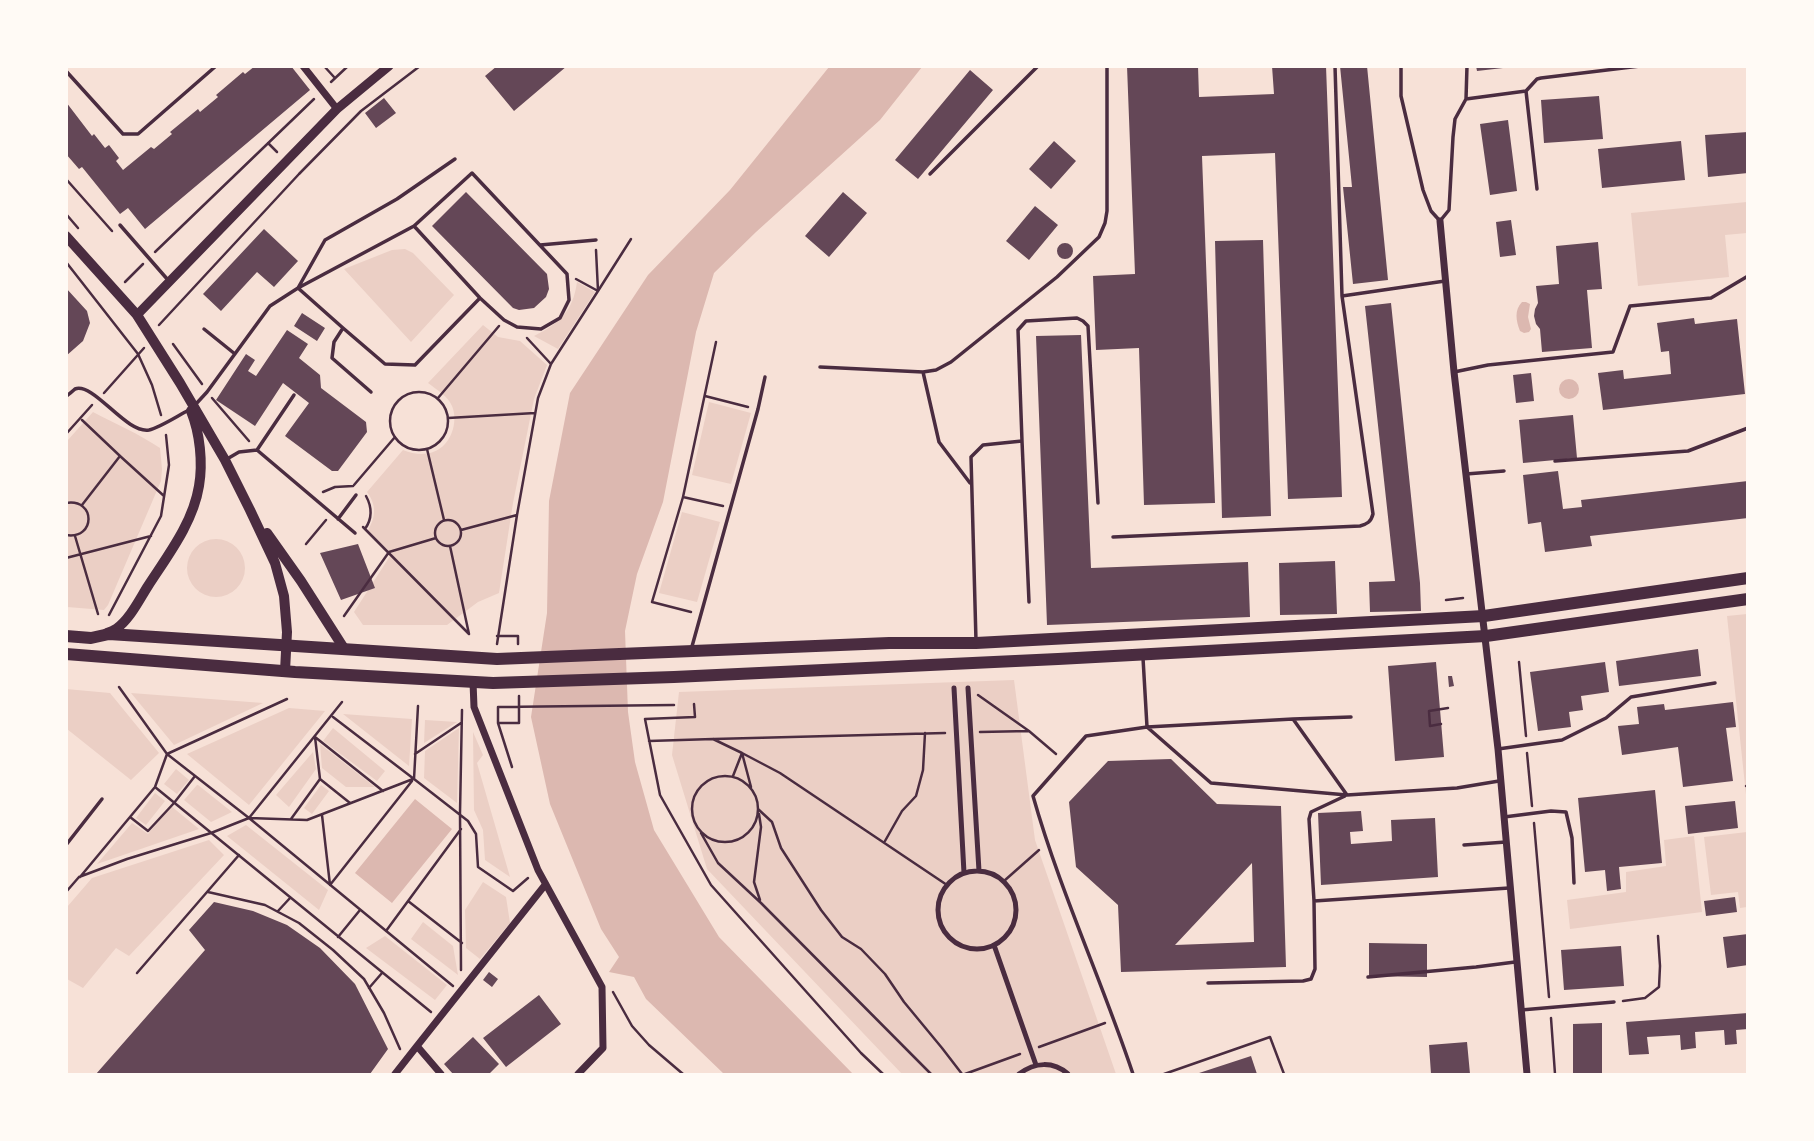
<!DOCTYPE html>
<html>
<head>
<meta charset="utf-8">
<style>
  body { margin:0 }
  #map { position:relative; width:1814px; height:1141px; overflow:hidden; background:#f7e1d7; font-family:Rubik,sans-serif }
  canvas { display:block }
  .frame { position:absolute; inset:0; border:68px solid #fffaf5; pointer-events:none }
</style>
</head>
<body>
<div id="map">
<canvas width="1814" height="1141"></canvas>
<div class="frame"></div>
</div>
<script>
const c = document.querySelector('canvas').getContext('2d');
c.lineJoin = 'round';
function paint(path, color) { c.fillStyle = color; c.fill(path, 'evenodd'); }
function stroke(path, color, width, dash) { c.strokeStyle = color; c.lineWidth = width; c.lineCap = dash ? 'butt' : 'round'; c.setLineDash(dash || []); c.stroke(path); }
paint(new Path2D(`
  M1747,202V233L1725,235L1729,277L1638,286L1631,213Z
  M405,249L413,253L454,295L411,342L344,269L392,250Z
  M577,282L595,292L558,349L534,336C560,323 573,311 577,282Z
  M483,325L498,337L520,341L547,365L534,399L513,503L499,593L478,602L447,625H363L354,612L392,553L367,532C376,517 377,506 367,492L403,450C425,459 446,453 453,429C455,422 455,413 452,406C448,396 437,390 428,383Z
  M709,402L751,413L731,484L692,475Z
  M93,412C116,424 139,434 160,448L162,469L161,481L108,605L104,610L67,607V441Z
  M682,512L720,522L697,602L659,593Z
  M187 568a29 29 0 1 1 58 0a29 29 0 1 1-58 0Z
  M1747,614V804L1727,616Z
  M1014,680L1035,840L1116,1074H902L707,869L672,755L679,692Z
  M66,689L110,693L159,753L131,780L67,729Z
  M131,693L263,703L174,745Z
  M289,708L325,711L249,805L187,754Z
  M343,714L412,719L409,766Z
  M425,720L457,722L424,743Z
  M333,728L385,771L377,781L323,741Z
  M459,728L457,803L424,778L425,751Z
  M473,732L483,755L477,763L510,877L485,860L483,830L474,810Z
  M320,744L375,787H346L322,768Z
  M313,752L316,769L289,807L276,795Z
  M176,769L189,780L177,794L164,784Z
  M197,785H198L232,812L211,822L184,800Z
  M321,785L329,791L312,814L304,808Z
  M155,793L165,801L146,825L136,818Z
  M171,806L199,829L97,864L132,823L148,834Z
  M246,825L328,890L319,910L227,836Z
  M1747,832V907L1740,908L1738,892L1711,895L1704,837Z
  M1694,836L1702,912L1570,929L1567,900L1626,892V872L1666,866L1664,840Z
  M209,840L224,855L129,956L116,948L83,988L67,979V907L92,878Z
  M483,882L506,897L510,923L480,959L466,948L465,910Z
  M423,922L453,946L458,975L411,939Z
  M385,936L447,985L435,1000L366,948Z`), '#ebcfc5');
paint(new Path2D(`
  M829,67H922L880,120L756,232L714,273L696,332L663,502L637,574L625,631L628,712L635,762L654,830L719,937L853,1074H724L646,999L634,977L609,972L619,957L601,929L550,804L531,717L547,613L549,501L570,393L648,275L730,190Z
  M1522,302H1526L1530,304L1528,317L1531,329L1529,332L1524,333L1520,331C1516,321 1514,310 1522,302Z
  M1559 389a10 10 0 1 1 20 0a10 10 0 1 1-20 0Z
  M415,799L452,829L392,903L355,873Z`), '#dcb8b0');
paint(new Path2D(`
  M255,66H291L310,90L145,229L128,208L120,214L82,167L79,169L66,154V102L92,136L94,134L105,148L109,145L119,158L116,161L123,170L151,147L154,149L172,134L170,132L198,109L200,112L218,97L216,95L243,72L245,74Z
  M497,66H567L514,111L485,76Z
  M1127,66H1198L1199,97L1274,94L1272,66H1326L1342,497L1288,499L1275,153L1202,156L1215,503L1144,505L1139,348L1096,350L1093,276L1135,274Z
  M1340,66H1367L1388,280L1353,284L1343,187H1352Z
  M1476,66H1503V68L1477,71Z
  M970,70L993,90L918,179L895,160Z
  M1599,96L1603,139L1544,143L1541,100Z
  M384,98L396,113L376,128L365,113Z
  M1508,120L1517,191L1490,195L1480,124Z
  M1748,132V173L1708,177L1705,135Z
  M1054,141L1076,161L1051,189L1029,169Z
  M1681,141L1685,180L1602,188L1598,149Z
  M466,192L547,274L549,289L546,297L534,308L519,310L513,308L432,226Z
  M843,192L867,213L829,257L805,236Z
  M1035,206L1058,225L1029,260L1006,241Z
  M1511,220L1516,255L1500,257L1496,222Z
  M264,229L298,261L274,287L257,272L221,311L203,294Z
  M1263,240L1271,516L1222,518L1215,241Z
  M1598,242L1602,289L1587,290L1592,348L1542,352L1540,329L1536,324L1534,316L1535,309L1538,303L1536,286L1559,284L1556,246Z
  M1057 251a8 8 0 1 1 16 0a8 8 0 1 1-16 0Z
  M66,288L87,311L90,323L83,341L66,356Z
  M1391,303L1420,583L1421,611L1370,612L1369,582L1395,581L1365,306Z
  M302,313L325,328L317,341L294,326Z
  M1694,318L1695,324L1737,319L1745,394L1603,410L1598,373L1623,370L1624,379L1671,374L1669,351L1661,352L1657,323Z
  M287,330L308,344L299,358L320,375L321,388L366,422L367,432L338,471H332L285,436L309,403L283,383L255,426L216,400L246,354L255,360L248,371L256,376Z
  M1081,335L1091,568L1248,562L1250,617L1047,625L1036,336Z
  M1531,373L1534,401L1516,403L1513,375Z
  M1573,415L1577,458L1523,463L1519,420Z
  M1558,471L1563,509L1582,507L1581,500L1748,481V518L1590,536L1592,546L1545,552L1541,522L1528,524L1523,475Z
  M358,544L375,588L341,600L320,553Z
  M1335,561L1337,614L1280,615L1279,563Z
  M1698,649L1701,676L1619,686L1616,661Z
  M1436,662L1444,757L1395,761L1388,666Z
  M1605,662L1609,692L1581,696L1583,710L1569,712L1571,727L1538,731L1530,672Z
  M1448,676H1452L1454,686L1449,687Z
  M1733,702L1736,727L1726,728L1733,781L1683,787L1678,747L1622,755L1618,726L1639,724L1637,707L1664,704L1665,710Z
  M1171,759L1217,804L1281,806L1286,967L1121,972L1118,905L1076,867L1069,802L1108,761ZM1252,863L1254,942L1175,945Z
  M1655,790L1662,863L1619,867L1621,889L1607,891L1605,870L1585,872L1578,798Z
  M1735,801L1738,828L1688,834L1685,806Z
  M1361,811L1363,831L1350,832L1351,844L1392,841L1391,820L1435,818L1438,877L1321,885L1318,813Z
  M1735,897L1737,912L1706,916L1704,901Z
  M214,902L253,911L287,925L320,948L355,984L388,1049L370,1074H96L205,950L189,930Z
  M1748,934V965L1727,968L1723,937Z
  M1369,943L1427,944V977L1369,976Z
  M1621,946L1624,986L1564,990L1561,950Z
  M489,972L498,979L492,987L483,980Z
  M539,995L561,1024L506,1067L483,1038Z
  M1748,1013V1029L1736,1030L1737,1044L1725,1045L1724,1030L1695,1032L1696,1048L1681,1050L1680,1035L1647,1037L1649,1054L1629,1055L1626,1022Z
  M1602,1023V1074H1573V1024Z
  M473,1037L499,1064L489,1074H453L444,1064Z
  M1467,1042L1470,1074H1431L1429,1045Z
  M1251,1056L1257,1074H1196Z`), '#644757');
stroke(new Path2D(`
  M324,66L334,77
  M331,82L348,66
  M268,143L277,152
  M66,179L112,231
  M66,214L78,228
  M155,252L314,99
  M66,262L138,354L152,385L161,415
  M576,279L598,291L631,239
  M125,282L143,264
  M159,325L299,174L361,111L420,66
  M527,338L551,364
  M173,344L202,384
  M390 421a29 29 0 1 1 58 0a29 29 0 1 1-58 0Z
  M104,393L144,348
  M705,396L748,407
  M212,398L249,441
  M438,398L499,326
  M448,418L535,413
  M82,420L120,456L82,505
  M66,434L92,405
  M427,449L444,520
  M120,456L164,496
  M354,485L395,437
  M323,492L335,487L353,486
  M683,497L723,506
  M66,503C96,498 96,540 66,535
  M435 533a13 13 0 1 1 26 0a13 13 0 1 1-26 0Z
  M363,527L469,634
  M365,529C372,519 372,507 366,496
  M461,530L517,515
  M75,536L98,614
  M306,544L326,520
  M450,546L469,634
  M66,558L151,536
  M1446,600L1463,598
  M691,612L652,602L683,497L716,342
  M109,615L161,516L169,465L166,435
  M344,616L389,552L436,538
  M497,636H518V644
  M497,644L517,515L538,398L551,364L598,291L596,250
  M1519,662L1526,736
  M978,695L1029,731L1056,754
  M287,699L167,754L249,818L453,986
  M694,704L695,717L645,719L660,795L711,885L861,1053L883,1074
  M418,706L414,779L468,821L476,834L478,867L513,891L528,878
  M333,717L414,779
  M498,723H519V696
  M1441,724L1430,726L1429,711L1448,708
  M980,732L1029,731
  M315,737L383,791
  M315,737L320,779L350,803
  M714,739L945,733
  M649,741L713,739L742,753L780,773L947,885
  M742,753L751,787
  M1527,753L1532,806
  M415,754L461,723
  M512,767L498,723V707L674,705
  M692 809a33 33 0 1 1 66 0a33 33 0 1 1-66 0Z
  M733,776L742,753
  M1746,786L1748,785
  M155,787L431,1012
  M758,809L772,822L781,848L821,910L842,937L861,949L885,974L904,1002L942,1048L962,1074
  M759,814L761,827L754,882L760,900
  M322,815L330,885
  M130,817L148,831L174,803L195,776
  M249,818L307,820L413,779
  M291,819L320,779
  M1534,823L1549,997
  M701,833L718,863L761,903L931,1074
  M885,841L902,811L916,796L923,770L925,733
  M80,877L155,787L167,754L119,687
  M1004,881L1039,850
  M330,885L412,781
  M66,892L79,877L127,859L211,833L249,818L342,702
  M208,892L265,905L299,923L333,950L364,979L384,1013L400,1049
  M408,901L462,943
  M278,911L290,898
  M386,931L461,829
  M338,937L360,910
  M461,970L460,813L462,710
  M137,973L239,855
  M369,988L382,973
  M613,992L632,1026L649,1045L683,1074
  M1623,1001L1645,998L1659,987L1660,966L1658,936
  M1551,1018L1555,1074
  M1039,1047L1105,1023
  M965,1074L1020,1054
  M1164,1074L1270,1037L1284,1074`), '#4a2c40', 2.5);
stroke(new Path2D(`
  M1335,66L1342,296L1445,281
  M1401,66V96L1423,190L1431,211L1440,221L1449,210L1453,137L1455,119L1466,99L1467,66
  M66,71L123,134H138L216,66
  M1526,91L1537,189
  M1466,99L1526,91L1537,79L1541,78L1640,66
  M455,159L397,199L325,240L298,288L343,328L385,364L415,365L480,298
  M930,174L1038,66
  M120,225L168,280
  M540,245L596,240
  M343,328L334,342L332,358L371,392
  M204,329L235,354
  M820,367L923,372L936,370L951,362L1057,277L1099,237L1105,223L1107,211V66
  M923,372L939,442L970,483
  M1454,372L1488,365L1613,352L1630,306L1711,298L1748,276
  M66,396C67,396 74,390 75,389C94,382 126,434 149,430C159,428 179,415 189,410
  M195,405L207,392L270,306L298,288L414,226L472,173L567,274L569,300L560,318L541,329L517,327L504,320L480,298L414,226
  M1022,441L1018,330L1026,321L1077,318L1083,321L1088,326L1098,503
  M257,450L294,395
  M227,459L239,452L257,450L355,533
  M1555,461L1688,451L1748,428
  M1466,474L1504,471
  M338,519L356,495
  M1113,537L1360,526C1367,524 1371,522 1373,514L1342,296
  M976,641L971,457L983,445L1022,441L1029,602
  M691,650L758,409L765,377
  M1143,658L1147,727L1211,783L1347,795L1457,788L1499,781
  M1293,719L1351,717
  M1498,749L1562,740L1606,718L1631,697L1715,683
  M1345,796L1311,812L1309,819L1314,901L1509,888
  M1504,817L1551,811L1566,812L1572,838L1574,883
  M66,845L102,799
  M1464,845L1506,842
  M1368,977L1476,967L1515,962
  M1208,983L1303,981L1311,979L1315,969L1314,901
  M1521,1010L1614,1002
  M1133,1074C1102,981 1060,891 1033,796L1086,736L1147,727L1293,719L1347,795`), '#4a2c40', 3.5);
stroke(new Path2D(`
  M954,688L964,873
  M968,688L979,871
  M938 910a39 39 0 1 1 78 0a39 39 0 1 1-78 0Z
  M994,945L1036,1065
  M1019,1074C1035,1062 1053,1061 1068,1074`), '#4a2c40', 5);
stroke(new Path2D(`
  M303,66L337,109
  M1440,221L1454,372L1498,749L1527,1074
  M473,682L474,707L538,870L602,987L603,1048L578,1074
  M395,1074L417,1046
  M441,1074L417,1046L545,885`), '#4a2c40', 7);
stroke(new Path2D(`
  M137,315L337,109L389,66`), '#4a2c40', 9);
stroke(new Path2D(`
  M66,236L137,315L180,383L225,460L250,510L275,563L284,596L287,632L285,671
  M267,533L301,581L345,650
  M107,633C110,632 113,631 116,629C130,619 139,600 148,586C168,555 193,523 199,486C203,463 200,433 191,411`), '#4a2c40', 10);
stroke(new Path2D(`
  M66,636L91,638L109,634L497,659L889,643H976L1484,616L1748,578
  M66,654L295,672L493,683L674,677L1058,659L1486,636L1748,599`), '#4a2c40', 12);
</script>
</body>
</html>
